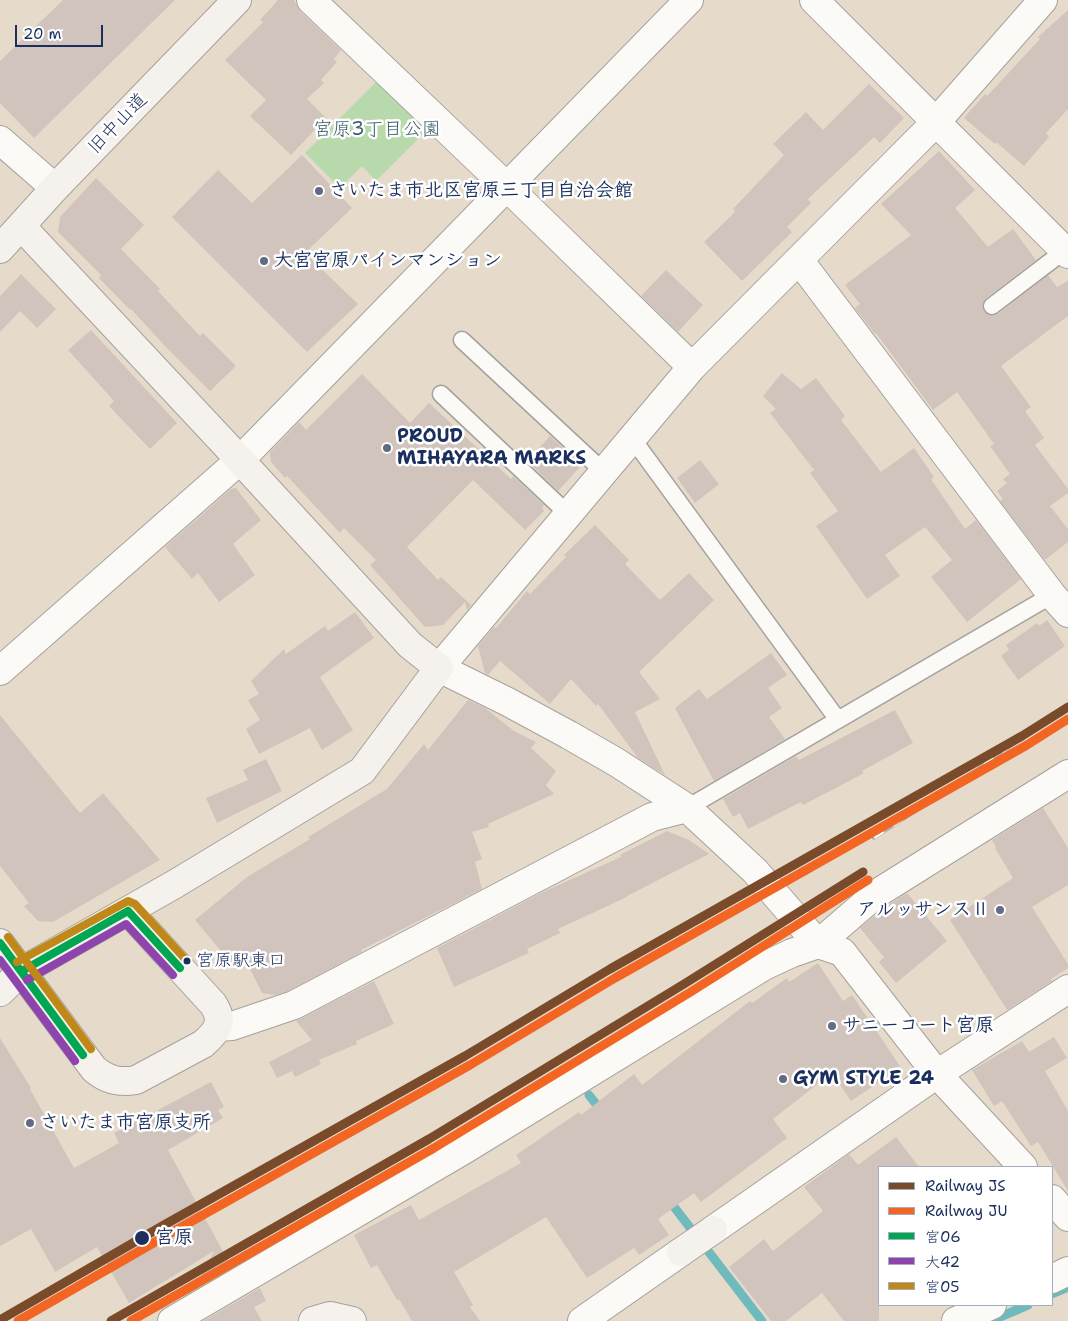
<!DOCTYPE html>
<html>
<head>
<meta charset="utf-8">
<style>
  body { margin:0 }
  #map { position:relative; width:1068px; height:1321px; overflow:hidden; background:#e6dbcb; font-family:"Shantell Sans","Klee One",sans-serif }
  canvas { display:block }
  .legend { position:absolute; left:878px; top:1166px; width:175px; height:140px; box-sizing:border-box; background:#fff; border:1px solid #a4acbf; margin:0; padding:6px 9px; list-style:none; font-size:15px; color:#1b2f5e }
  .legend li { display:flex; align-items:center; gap:10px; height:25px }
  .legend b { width:25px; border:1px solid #a4acbf }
  .scale { position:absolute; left:15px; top:25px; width:88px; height:22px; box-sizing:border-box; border:2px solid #1b2f5e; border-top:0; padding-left:6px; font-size:15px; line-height:18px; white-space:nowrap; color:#1b2f5e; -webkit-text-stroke:4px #fff; paint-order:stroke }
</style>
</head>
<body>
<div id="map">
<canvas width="1068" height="1321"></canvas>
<ul class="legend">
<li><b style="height:6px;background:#7a4b2a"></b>Railway JS</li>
<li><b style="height:6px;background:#f26522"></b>Railway JU</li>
<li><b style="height:6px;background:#00a651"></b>宮06</li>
<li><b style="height:6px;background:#8e44ad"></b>大42</li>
<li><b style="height:6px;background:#c08818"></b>宮05</li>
</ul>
<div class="scale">20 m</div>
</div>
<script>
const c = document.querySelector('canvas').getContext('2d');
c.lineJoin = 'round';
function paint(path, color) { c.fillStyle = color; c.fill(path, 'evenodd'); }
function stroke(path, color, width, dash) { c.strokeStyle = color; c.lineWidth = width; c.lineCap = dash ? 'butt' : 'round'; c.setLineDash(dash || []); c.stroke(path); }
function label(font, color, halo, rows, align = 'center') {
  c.font = font + ' "Shantell Sans","Klee One",sans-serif'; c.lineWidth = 5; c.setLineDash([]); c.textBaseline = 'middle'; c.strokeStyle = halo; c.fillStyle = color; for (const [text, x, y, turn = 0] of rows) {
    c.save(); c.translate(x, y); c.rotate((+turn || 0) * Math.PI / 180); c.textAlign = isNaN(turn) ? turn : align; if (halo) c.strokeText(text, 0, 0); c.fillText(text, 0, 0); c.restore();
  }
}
paint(new Path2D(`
  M379,79L428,129L376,181L362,166L340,188L305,153Z`), '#b7d9ab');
stroke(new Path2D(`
  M589,1095L603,1113
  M668,1199L762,1321
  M1052,1294L1068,1287
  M991,1321L1028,1305`), '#6ebabc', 9);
paint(new Path2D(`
  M63,0H175L34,138L0,103V61Z
  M278,0H294L300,11L341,50L334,59L337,62L321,80L324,83L307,99L326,118L291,155L250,116L266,100L225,60L263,22L260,20Z
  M1068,10V109L1046,133L1049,137L1024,166L996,142L995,144L964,118L985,94L987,96L1040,39L1038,37Z
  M869,84L904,118L880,143L874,137L808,199L811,203L787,227L792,232L742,281L704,242L735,212L733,209L784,155L773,144L806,112L823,130Z
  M939,151L975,190L955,208L988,247L1013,229L1036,260L986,298L982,307L984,312L993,316L998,314L1048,275L1057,287L1068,281V316L1001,366L1031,407L1025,411L1044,438L1035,445L1068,489V493L1050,506L1068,529V542L1045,560L1000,501L1003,499L997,491L1007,483L1003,479L1010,474L990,446L994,444L957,392L933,410L876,333L875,334L855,308L860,304L845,285L911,235L881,204Z
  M302,155L352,208L305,253L358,304L307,352L172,217L218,170L252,203Z
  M96,178L144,225L121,249L160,289L158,291L200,336L203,333L236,366L210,391L164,345L131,309L130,310L99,278L101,275L58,232L60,217Z
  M666,270L703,305L678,332L641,296Z
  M21,274L56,309L37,328L20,311L0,332V296Z
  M91,330L177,423L150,449L109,406L114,401L68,350Z
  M782,373L801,389L816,378L845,416L841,420L881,472L914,448L934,477L931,479L965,529L976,520L1021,579L967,622L931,577L952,560L925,527L885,555L900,576L867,599L816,526L838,511L810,473L814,470L770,413L776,409L763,396Z
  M362,374L410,423L429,403L511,479L513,476L544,505L542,508L544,511L525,530L473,480L407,547L438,580L441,577L471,605L467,610L465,602L443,625L425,627L370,565L376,560L344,528L340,533L287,476L285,478L271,462L270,452L299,422L306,430Z
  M550,436L576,460L575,462L580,467L558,491L527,461Z
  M700,460L719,484L695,503L677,478Z
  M236,488L261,520L233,544L255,575L219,602L198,573L192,579L165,547L231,489Z
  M595,525L629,560L625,564L660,600L689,573L714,600L639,672L660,699L635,712L665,775L638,758L598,704L596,706L571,679L550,704L500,661L488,675L485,673L478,646L494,627L496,628L527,591L530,594L566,557L564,555Z
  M355,612L374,638L320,677L353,730L322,750L310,728L259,754L246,729L260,720L248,700L259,694L251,681L284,649L286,654L325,626L328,631Z
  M1047,620L1065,646L1018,680L1001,656L1009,650L1006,645L1037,623L1039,626Z
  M771,653L787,675L768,688L782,708L769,717L785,739L714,781L675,708L699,689L707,699Z
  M468,700L485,708L514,731L536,742L531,748L556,771L546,785L554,794L488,824L489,827L472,832L482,859L475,862L482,889L361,950L362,952L288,991L275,995L262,993L246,961L236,969L195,920L247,877L310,839L308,837L387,789L424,744L428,750Z
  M895,710L913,743L862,771L864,773L836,788L803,805L801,802L748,829L740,813L733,817L723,799L796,756L799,760Z
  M0,715L80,813L103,793L160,860L53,922L38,921L24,906L29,903L0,866Z
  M266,759L282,791L217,823L206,798L248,780L243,770Z
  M1043,808L1068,848V885L1032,907L1068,964V968L1051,979L1052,981L1007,1010L950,920L1013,878L995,848L996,847L992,840Z
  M667,831L689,840L709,854L627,896V897L558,929L560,933L527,949L529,953L454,987L437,948L543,892L621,857L620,855Z
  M907,893L947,941L896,983L879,962L884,957L860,928L885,907Z
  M818,963L843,1001L852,995L900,1066L882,1078L884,1079L851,1101L832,1073L773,1119L787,1138L701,1202L694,1193L658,1219L669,1235L639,1255L634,1248L587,1278L546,1217L454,1272L473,1305L470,1307L480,1321H412L399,1299L397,1300L377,1265L371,1268L354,1235L411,1205L419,1220L521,1163L516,1155L579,1112L581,1115L634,1074L642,1085L750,1001L752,1003L787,978L789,982Z
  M374,981L394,1024L356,1041L357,1044L319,1060L321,1064L295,1077L292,1071L277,1078L269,1062L312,1040L296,1021Z
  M1054,1037L1067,1058L1045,1071L1068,1111V1191L1038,1142L1031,1146L1002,1101L994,1106L972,1070L1022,1041L1029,1052Z
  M0,1038L31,1088L30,1089L74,1168L119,1143L114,1133L211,1082L224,1107L218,1110L223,1118L168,1150L232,1268L195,1289L214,1251L129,1303L97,1247L55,1272L31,1229L0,1246Z
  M896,1137L919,1167H879V1321H844L822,1293L786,1321H771L729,1267L764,1239L773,1251L823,1211L804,1187L849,1154L858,1165Z
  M260,1288L266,1301L254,1307L262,1321H203Z`), '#d1c4bd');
const lane = new Path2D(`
  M992,306L1064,251
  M462,340L604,472
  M441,394L568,514
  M632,438L838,720
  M687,808L1052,595`);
const street = new Path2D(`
  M311,0L506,186L692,367
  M814,0L1068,254
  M0,140L55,188
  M799,260L1052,595L1068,613
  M0,671L240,460L689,0
  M218,1027L232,1026L294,1005L652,817L687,808
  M1023,1167L937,1074L842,952L818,944L755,871L687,808L616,762L569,735L508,702L439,668L692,367L936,122L1043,0
  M1052,1199L1068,1217
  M713,1230L937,1074L1068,989
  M1052,1279L1068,1271
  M172,1321L462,1151L764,966L792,953L818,944L876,894L1068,774
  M582,1321L681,1252
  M956,1321L992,1305`);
const secondary = new Path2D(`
  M0,249L55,188L237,0
  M0,943L94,1069C107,1080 119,1083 136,1080L203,1044C217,1032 225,1022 213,1004L128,911
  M0,992L22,971L175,884L362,771L439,668L410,645L240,460L21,226
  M681,1252L713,1230
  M313,1321L330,1316L352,1321`);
stroke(lane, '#a4a19d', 19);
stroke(street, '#a4a19d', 30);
stroke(secondary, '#a4a19d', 30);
stroke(lane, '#fbfaf7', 16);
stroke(street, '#fbfaf7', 28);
stroke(secondary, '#f5f1ed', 28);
const rail = new Path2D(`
  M874,837L978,770L1022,736`);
stroke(rail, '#b6b6b9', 5.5);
stroke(rail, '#fff', 4, [11]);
stroke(new Path2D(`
  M128,911L180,968
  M0,943L83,1055
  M22,971L128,911`), '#00a651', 8);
stroke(new Path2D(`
  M0,960L75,1061
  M27,980L126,924L173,975`), '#8e44ad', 8);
stroke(new Path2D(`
  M8,937L91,1049
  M17,962L128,901L135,904L187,961`), '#c08818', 8);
stroke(new Path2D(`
  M0,1320L164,1225L465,1056L610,969L1022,736L1068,707
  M111,1321L429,1139L684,984L863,872`), '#7a4b2a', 9);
stroke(new Path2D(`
  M18,1321L169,1234L470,1065L615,978L1027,745L1068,719
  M131,1321L434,1148L689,993L868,880`), '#f26522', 9);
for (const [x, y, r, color] of [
  [319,191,5,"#626b84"],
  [264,261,5,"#626b84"],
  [387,448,5,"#626b84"],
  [1000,910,5,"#626b84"],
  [187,961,4.5,"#1b2f5e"],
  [832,1026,5,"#626b84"],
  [783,1079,5,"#626b84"],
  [30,1123,5,"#626b84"],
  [142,1238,8,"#1b2f5e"]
]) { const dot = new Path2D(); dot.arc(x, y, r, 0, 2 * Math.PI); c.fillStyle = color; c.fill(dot); stroke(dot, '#fff', 2); }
label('18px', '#1b2f5e', '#fff', [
  ["宮原駅東口",196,961]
], 'left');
label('19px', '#1b2f5e', '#fff', [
  ["旧中山道",118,124,-46]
]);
label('19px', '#3e616d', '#fff', [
  ["宮原3丁目公園",377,130]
]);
label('bold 19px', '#1b2f5e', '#fff', [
  ["さいたま市北区宮原三丁目自治会館",329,191],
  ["大宮宮原パインマンション",274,261],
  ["PROUD",397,437],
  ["MIHAYARA MARKS",397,459],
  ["アルッサンスⅡ",990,910,"right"],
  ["サニーコート宮原",842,1026],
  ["GYM STYLE 24",793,1079],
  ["さいたま市宮原支所",40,1123]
], 'left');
label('bold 19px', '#1b2f5e', '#fff', [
  ["宮原",155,1238]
], 'left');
</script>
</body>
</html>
